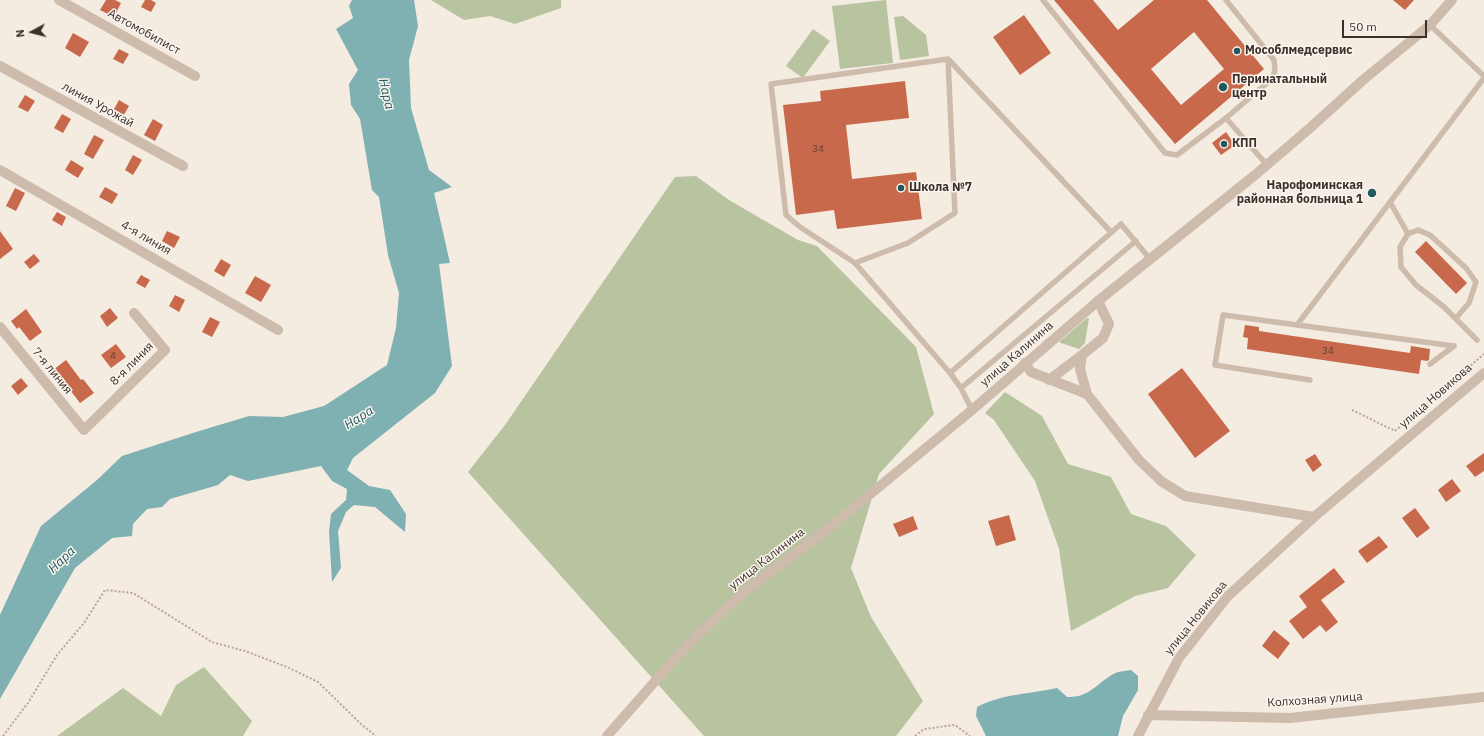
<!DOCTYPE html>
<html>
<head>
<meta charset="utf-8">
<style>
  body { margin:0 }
  #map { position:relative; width:1484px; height:736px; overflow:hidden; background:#f4ebe1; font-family:"IBM Plex Sans",sans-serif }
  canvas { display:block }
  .north { position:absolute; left:12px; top:12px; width:40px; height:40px; -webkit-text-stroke:3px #fbf5ee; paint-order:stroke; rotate:263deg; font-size:11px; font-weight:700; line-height:16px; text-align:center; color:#3b302b }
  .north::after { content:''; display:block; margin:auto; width:14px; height:18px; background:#3b302b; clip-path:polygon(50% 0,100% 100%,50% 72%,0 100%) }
  .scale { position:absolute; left:1342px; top:20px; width:85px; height:18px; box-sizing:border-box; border:2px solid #3b302b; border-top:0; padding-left:5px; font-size:12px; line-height:14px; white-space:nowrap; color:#3b302b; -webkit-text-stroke:3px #fbf5ee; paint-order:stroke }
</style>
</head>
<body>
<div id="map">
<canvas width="1484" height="736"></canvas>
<div class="north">N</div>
<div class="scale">50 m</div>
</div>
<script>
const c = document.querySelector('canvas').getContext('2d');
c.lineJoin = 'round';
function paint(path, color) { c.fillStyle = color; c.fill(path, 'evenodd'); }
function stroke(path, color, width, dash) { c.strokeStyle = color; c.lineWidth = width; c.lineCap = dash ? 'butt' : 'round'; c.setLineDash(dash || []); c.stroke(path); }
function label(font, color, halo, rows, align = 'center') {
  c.font = font + ' "IBM Plex Sans",sans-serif'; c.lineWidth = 3; c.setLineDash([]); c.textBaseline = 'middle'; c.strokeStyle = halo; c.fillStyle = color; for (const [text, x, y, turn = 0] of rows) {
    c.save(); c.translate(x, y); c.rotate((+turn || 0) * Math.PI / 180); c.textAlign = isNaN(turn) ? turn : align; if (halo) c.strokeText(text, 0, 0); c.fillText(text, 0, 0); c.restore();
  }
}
paint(new Path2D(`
  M431,0H561V8L515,24L490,16L464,20Z
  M886,0L893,63L840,69L832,6Z
  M903,16L926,35L929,56L900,60L894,17Z
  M813,29L830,41L803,78L786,66Z
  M696,176L729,200L798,240L817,246L916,347L934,414L879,474L851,568L871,617L923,701L896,736H704L468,472L505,425L675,177Z
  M1087,318H1089L1085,343L1079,349L1061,343L1059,342Z
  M1005,392L1042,416L1068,464L1111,477L1131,514L1166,526L1196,555L1168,588L1135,596L1071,631L1059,549L1035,481L994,420L985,413Z
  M204,667L252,721L243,736H57L123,688L161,716L176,685Z`), '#b8c4a0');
paint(new Path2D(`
  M352,0H414L418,26L409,60L411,108L429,170L452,187L434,193L450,263L439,264L452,366L435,393L353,458L347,470L369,486L390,490L406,514L405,532L375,507L354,505L346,512L338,531L341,568L332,582L329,532L331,514L346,500L347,489L332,481L321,466L248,481L230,475L218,485L170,499L162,507L147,509L133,524L132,536L112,538L75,568L0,699V615L41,526L97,480L122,456L196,432L249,416L283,417L324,406L387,365L396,328L399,293L388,255L379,197L372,190L360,119L351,105L349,84L358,70L336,29L353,18L349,6Z
  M1131,670L1138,676V690L1123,716L1118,736H986L976,716L977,707C1001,694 1030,694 1057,688L1067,697C1092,698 1098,680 1118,672C1122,671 1127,671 1131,670Z`), '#7fb0b2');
paint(new Path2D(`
  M106,0H115L121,3L114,17L100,10Z
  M145,0H151L156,3L151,12L141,7Z
  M1054,0H1093L1118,30L1154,0H1207L1264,69L1175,144ZM1194,32L1224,69L1181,105L1151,69Z
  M1393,0H1414L1405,10Z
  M1024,15L1051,53L1020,75L993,37Z
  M73,33L89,42L80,57L65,48Z
  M119,49L129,54L123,64L113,59Z
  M905,81L909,118L846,125L852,179L916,172L922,219L837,229L834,210L796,215L783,105L821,101L820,91Z
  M25,95L35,101L28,112L18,107Z
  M119,100L129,106L122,118L112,113Z
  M62,114L71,119L63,133L54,128Z
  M153,119L163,125L155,141L144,135Z
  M1226,132L1235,145L1221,155L1212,143Z
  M94,135L104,140L93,159L84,154Z
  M133,155L142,160L133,175L125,170Z
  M71,160L84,168L78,178L65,170Z
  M105,187L118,194L112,204L99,197Z
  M15,188L25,193L16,211L6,206Z
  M57,212L66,217L62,226L52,220Z
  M0,231L13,249L0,259Z
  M167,231L180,237L174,248L162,241Z
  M1426,241L1467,283L1456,294L1415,252Z
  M34,254L40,261L30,269L24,262Z
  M221,259L231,265L224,277L214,271Z
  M141,275L150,280L145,288L136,283Z
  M255,276L271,285L261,302L245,293Z
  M175,295L185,300L179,312L169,306Z
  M110,308L118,318L107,327L100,316Z
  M26,309L42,332L30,341L19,327L17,329L11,321Z
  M210,317L220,322L212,337L202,332Z
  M1245,325L1259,327V331L1410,353L1411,346L1430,349L1429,360L1427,361L1421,360L1419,374L1247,349L1248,338L1243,337Z
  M116,344L126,357L111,368L101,355Z
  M66,360L81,380L83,379L94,393L80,403L61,378L60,379L53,370Z
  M1182,368L1230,431L1195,458L1148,394Z
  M21,378L28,386L18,395L11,386Z
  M1484,453V471L1475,477L1466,466Z
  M1315,454L1322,465L1313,472L1305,460Z
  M1452,479L1461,491L1446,502L1438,490Z
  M1415,508L1430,528L1417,538L1402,518Z
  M1009,515L1016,540L996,546L988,521Z
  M913,516L918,529L899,537L893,524Z
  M1379,536L1388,547L1367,563L1358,551Z
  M1334,568L1345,582L1321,600L1338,622L1326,632L1320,625L1303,639L1289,621L1307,607L1299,596Z
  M1274,630L1290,643L1278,659L1262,646Z`), '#c8694b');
stroke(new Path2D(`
  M1352,410L1395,431L1484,354
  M3,736L28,703L57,655L84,623L105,590L133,593L212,642L245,651L287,667L318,682L362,725L376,736
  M915,736L924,729L955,725L970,736`), '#b9a596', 2, [2, 2]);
stroke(new Path2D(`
  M1043,0L1165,153L1177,155L1226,118L1273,78L1275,70L1274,60L1226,0
  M1430,25L1484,76
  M1226,118L1267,165
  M1390,202L1408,234
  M855,263L908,243L955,213L948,59
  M1456,318L1469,303L1476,282L1466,268L1430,235L1418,230L1408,234L1400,247L1401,267L1416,285L1444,307L1477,340
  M1297,325L1484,78
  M1430,364L1454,346
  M950,373L1121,224L1150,259
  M1310,380L1215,365L1223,315L1454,346
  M961,388L1136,241
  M972,410L961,388L950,373L855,263L800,227L786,215L771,84L948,59L1111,232`), '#cdbbac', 5.5);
stroke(new Path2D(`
  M59,0L195,76
  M0,66L183,166
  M0,170L278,330
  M1098,301L1109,324L1103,338L1082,355L1080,369L1087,394L1139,460L1161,481L1185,496L1314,517L1484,373
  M0,327L84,430L165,350L134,313
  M1025,363L1031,372L1087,394
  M1049,380L1082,355
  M1148,715L1290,718L1484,697
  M1138,736L1179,658L1228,596L1314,517`), '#cdbbac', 10);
stroke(new Path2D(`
  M607,736L673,661L697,636L745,591L828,529L972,410L1098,301L1255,175L1310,128L1363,80L1430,25L1452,0`), '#cdbbac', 10);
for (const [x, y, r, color] of [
  [1237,51,4,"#1f5a5e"],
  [1223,87,5,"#1f5a5e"],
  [1224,144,4,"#1f5a5e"],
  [901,188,4,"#1f5a5e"],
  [1372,193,5,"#1f5a5e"]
]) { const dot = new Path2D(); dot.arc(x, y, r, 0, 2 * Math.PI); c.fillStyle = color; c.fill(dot); stroke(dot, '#fbf5ee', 1.5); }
label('10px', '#5e3e33', null, [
  ["34",818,149],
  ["34",1328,351],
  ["4",113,356]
]);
label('12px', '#3b302b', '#fbf5ee', [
  ["Автомобилист",144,32,29],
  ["линия Урожай",98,105,29],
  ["4-я линия",146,238,30],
  ["улица Калинина",1017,354,-41],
  ["8-я линия",132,364,-45],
  ["7-я линия",52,371,51],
  ["улица Новикова",1436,396,-41],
  ["улица Калинина",767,559,-38],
  ["улица Новикова",1196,618,-51],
  ["Колхозная улица",1315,700,-4]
]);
label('bold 12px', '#3b302b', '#fbf5ee', [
  ["Мособлмедсервис",1245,51],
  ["Перинатальный",1232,80],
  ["центр",1232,94],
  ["КПП",1232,144],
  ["Нарофоминская",1363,186,"right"],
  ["районная больница 1",1363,200,"right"],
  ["Школа №7",909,188]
], 'left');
label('italic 13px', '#1f5a5e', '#fbf5ee', [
  ["Нара",386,94,77],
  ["Нара",359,418,-33],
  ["Нара",62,560,-44]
]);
</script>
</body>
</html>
